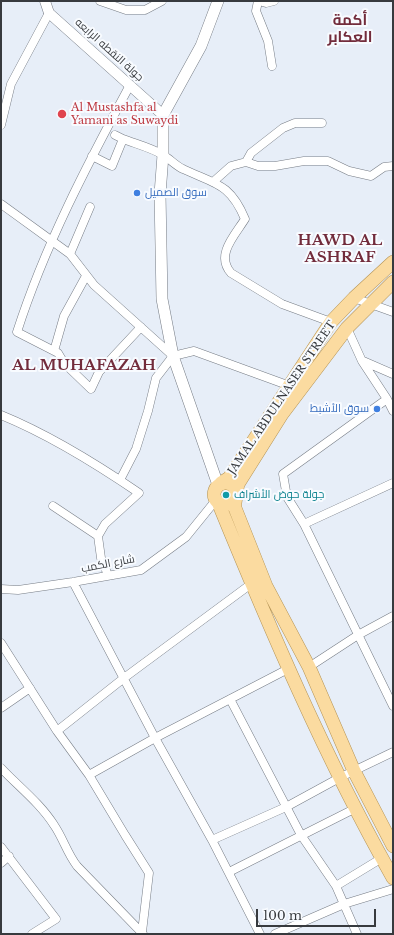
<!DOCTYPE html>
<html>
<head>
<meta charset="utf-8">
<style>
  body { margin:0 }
  #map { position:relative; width:394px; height:935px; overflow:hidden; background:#e7eef8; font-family:"Libre Baskerville",serif }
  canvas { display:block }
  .frame { position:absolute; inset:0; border:2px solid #373a3e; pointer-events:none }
  .scale { position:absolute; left:256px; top:909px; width:120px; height:18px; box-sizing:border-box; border:2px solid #373a3e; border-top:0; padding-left:5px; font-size:12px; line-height:14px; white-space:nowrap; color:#373a3e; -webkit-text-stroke:3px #f8fbff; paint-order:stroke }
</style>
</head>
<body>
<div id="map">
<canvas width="394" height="935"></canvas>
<div class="frame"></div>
<div class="scale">100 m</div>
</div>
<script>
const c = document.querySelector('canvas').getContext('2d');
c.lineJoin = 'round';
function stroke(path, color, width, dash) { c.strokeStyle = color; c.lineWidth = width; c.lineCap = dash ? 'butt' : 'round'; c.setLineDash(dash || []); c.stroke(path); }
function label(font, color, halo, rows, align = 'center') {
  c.font = font + ' "Libre Baskerville",Cairo,serif'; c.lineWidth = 4; c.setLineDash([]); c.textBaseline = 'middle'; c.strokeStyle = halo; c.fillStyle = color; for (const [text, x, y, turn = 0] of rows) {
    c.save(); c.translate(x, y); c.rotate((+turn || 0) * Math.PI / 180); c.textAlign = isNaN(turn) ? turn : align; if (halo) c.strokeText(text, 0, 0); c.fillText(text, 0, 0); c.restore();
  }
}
const minor = new Path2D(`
  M100,1L126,10H145L162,1
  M258,1L256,11L268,41L272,66
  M259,1L266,3L274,1
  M130,85C87,165 45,245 17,332L58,353L64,363L91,389L99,372L141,327
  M1,125L11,84L49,13
  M115,135L123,139
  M92,156L112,166L123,139C136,144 152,148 163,155C170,159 176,166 183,169C215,184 230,183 245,219C235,235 215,255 231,273L282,304L331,322
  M246,162L251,153L283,128L295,123H322
  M213,182L231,166L246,162L258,166H275L304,161H328L349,171L371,176L384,167L393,166
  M1,204L70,254L94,285L173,356
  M70,254L90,207
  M354,298L393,312
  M347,328L362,361L387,399L393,411
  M54,351L64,316L86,276
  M363,361L393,374
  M387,399L283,474L287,497L304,524L393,706
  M1,415C50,435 95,463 139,493L105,524L98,536L101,558L108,575
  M120,480L136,449L148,411L156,378L173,356L194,351L290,386
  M53,506L98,536
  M304,524L393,483
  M73,582L155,738L212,840L260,934
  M1,589L18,590L73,582L141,570L186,537L216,500
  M1,643L57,731L89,775L125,835L149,873L142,932
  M309,667L358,635L393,616
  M230,699L301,835L336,886L357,934
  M1,708L30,688
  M57,731L124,678L251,584
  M1,768C19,787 40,803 54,825C63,838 67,853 77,866L143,934
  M89,775L155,738L288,669
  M212,840L286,807L341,777L393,752
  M1,847L56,919L32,934
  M1,863L9,856
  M229,872L356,808
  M336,886L382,858
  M275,934L344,904L393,889`);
const tertiary = new Path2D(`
  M45,1L49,13L163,115`);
const secondary = new Path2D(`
  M218,1L201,46L163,115V155L160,194L162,299L173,356L218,485`);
const primary = new Path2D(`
  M221,483L229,478L331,322L354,298L393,262
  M236,494L238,484L282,414L347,328L393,282
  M235,497C228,511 210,503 215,490C219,480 234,481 236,492C237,497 234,502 235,508L266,586L309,667L354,771L393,846
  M218,502C270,629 325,758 393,878`);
stroke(minor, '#767c85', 9);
stroke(tertiary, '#767c85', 11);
stroke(secondary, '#767c85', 12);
stroke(primary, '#b49354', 14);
stroke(minor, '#fff', 8);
stroke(tertiary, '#fff', 10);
stroke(secondary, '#fff', 11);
stroke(primary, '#fbdba0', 13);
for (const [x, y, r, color] of [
  [62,114,5,"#e0444e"],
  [137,193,4,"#3f7fe0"],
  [377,409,4,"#3f7fe0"],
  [226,495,4,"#0f9aa8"]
]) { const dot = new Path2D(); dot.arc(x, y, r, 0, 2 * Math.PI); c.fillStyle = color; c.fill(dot); stroke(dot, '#f8fbff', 1.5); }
label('11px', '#373a3e', '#f8fbff', [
  ["جولة النقطه الرابعه",109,50,42],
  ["JAMAL ABDULNASER STREET",282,398,-56],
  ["شارع الكمب",108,564,-11]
]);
label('11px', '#be3a42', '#f8fbff', [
  ["Al Mustashfa al",71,108],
  ["Yamani as Suwaydi",71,121]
], 'left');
label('11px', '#366cbe', '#f8fbff', [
  ["سوق الصميل",145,193],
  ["سوق الأشبط",369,409,"right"]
], 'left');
label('11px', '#0d838f', '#f8fbff', [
  ["جولة حوض الأشراف",234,495]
], 'left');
label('bold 15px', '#722c3c', '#f8fbff', [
  ["أكمة",350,21],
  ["العكابر",350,38],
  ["HAWD AL",340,241],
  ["ASHRAF",340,258],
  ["AL MUHAFAZAH",84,366]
]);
</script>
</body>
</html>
